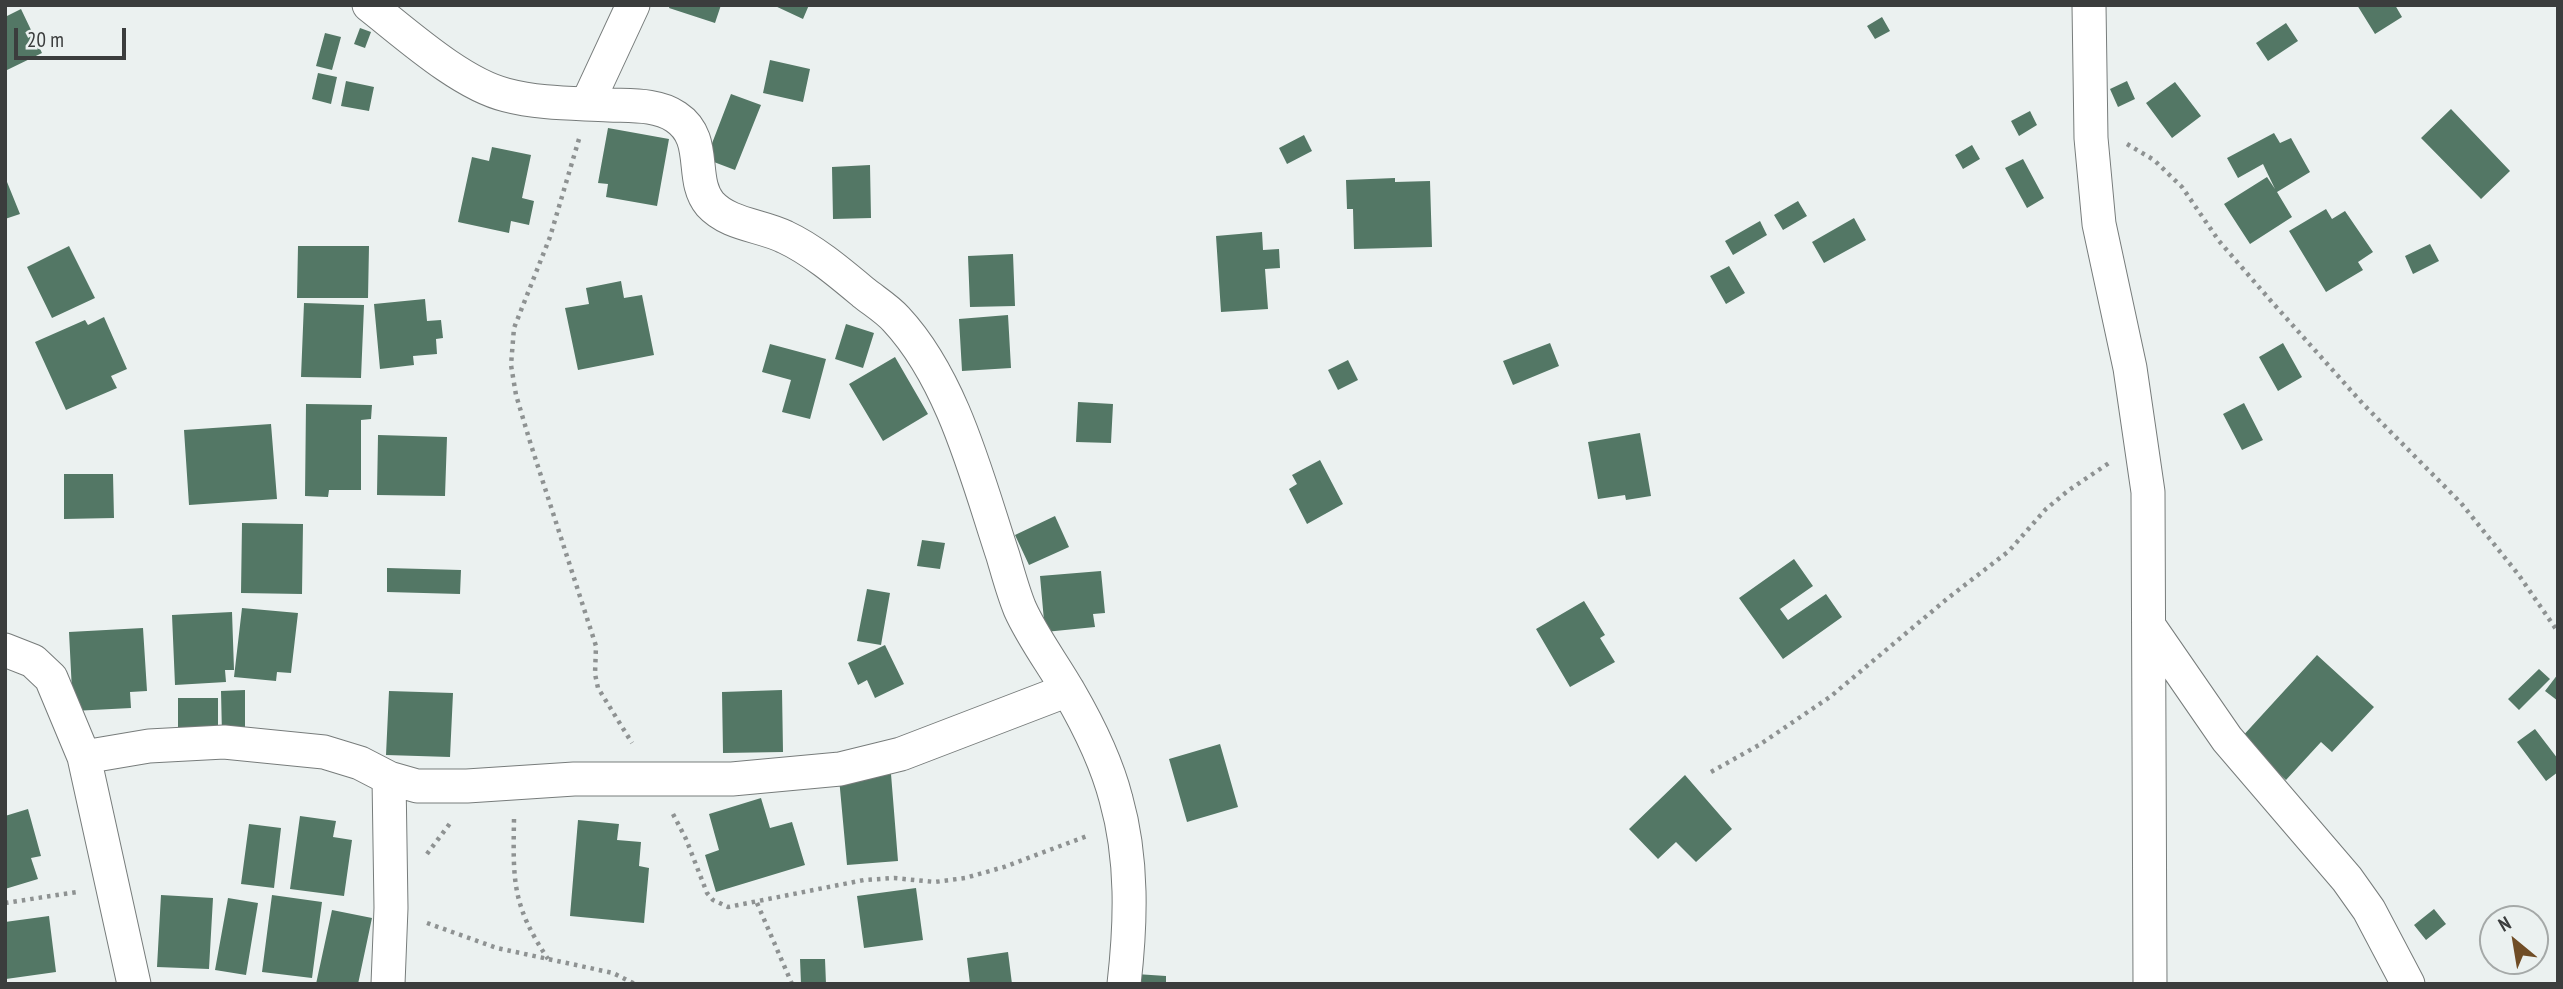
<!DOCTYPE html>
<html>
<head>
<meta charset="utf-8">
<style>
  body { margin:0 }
  #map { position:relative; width:2563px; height:989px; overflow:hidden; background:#ebf1f0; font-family:"PT Sans Narrow",sans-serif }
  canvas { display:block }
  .frame { position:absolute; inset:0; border:7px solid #3b3d3d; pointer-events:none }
  .north { position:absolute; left:2479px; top:905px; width:70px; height:70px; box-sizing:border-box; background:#ebf1f0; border:2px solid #a5a9a8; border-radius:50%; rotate:330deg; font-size:19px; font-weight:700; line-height:28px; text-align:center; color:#3b3d3d }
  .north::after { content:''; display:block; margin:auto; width:24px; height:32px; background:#704d26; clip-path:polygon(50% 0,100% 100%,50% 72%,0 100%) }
  .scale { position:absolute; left:14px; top:28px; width:112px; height:32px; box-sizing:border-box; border:4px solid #3b3d3d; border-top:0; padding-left:9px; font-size:21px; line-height:24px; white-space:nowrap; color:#3b3d3d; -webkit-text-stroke:5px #ebf1f0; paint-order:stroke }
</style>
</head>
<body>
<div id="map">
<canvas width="2563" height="989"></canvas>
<div class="frame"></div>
<div class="north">N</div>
<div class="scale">20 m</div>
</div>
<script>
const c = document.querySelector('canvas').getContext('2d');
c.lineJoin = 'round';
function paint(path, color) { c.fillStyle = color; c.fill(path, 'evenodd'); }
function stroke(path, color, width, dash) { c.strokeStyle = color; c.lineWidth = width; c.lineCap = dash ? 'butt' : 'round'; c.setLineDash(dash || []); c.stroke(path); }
paint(new Path2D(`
  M670,5H721L715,23L669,8Z
  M773,5H809L803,19Z
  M2357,5H2395L2402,17L2375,34Z
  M21,9L42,53L5,71V17Z
  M1882,17L1890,31L1875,39L1867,26Z
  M2286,23L2298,41L2268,61L2256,43Z
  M360,28L371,32L365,48L354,44Z
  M325,33L341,37L332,70L316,66Z
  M770,60L810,69L803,102L763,93Z
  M318,73L337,77L331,104L312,99Z
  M346,81L374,87L369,111L341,106Z
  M2127,81L2135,99L2118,107L2110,89Z
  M2175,82L2201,116L2172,138L2146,103Z
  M731,94L761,105L735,170L706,159Z
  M2451,109L2510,171L2481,199L2421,138Z
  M2030,111L2037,125L2019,136L2011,121Z
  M608,128L669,139L657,206L606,197L608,184L598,183Z
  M2274,133L2280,143L2291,138L2310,172L2277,192L2292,217L2250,244L2224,204L2267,177L2275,189L2263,164L2238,178L2227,158Z
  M1304,135L1312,151L1287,164L1279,148Z
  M1972,145L1980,159L1963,169L1955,155Z
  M492,147L531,155L522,198L534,201L529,225L511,221L509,233L458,222L472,157L489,161Z
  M2023,159L2044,198L2027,208L2005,168Z
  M870,165L871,218L833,219L832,167Z
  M5,177L20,214L5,219Z
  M1395,178V182L1430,181L1432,247L1354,249L1353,209H1347L1346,180Z
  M1798,201L1807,216L1783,230L1774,215Z
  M2326,209L2332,219L2345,211L2373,252L2358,262L2363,270L2326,292L2289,231Z
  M1854,218L1866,240L1824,263L1812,242Z
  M1760,221L1767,235L1733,255L1725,241Z
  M1262,232L1263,250L1279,249L1280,268L1265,269L1268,309L1221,312L1216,236Z
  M2430,244L2439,261L2413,274L2405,256Z
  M69,246L95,298L52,318L27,267Z
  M298,246H369L368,298H297Z
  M1013,254L1015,306L970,307L968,256Z
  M1729,266L1745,293L1726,304L1710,276Z
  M621,281L624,298L642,295L654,355L578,370L565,308L589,304L586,288Z
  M425,299L427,321L441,320L443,338L436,339L437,354L413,356L414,365L380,369L374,304Z
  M304,303L364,305L361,378L301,377Z
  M1008,315L1011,368L962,371L959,319Z
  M104,317L127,369L111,376L117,388L66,410L35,342L85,320L88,325Z
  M846,324L874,333L863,368L835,359Z
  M1550,343L1559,366L1513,385L1503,361Z
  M2283,343L2302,377L2278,391L2259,357Z
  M770,344L826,359L810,419L782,412L791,380L762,372Z
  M895,357L928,414L883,441L849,384Z
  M1348,360L1358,380L1338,390L1328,370Z
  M1078,402L1113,404L1111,443L1076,442Z
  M2244,403L2263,440L2242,450L2223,414Z
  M306,404L372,405L371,419L361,420V490H329L328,497L305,496Z
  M271,424L277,499L189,505L184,430Z
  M1640,433L1651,496L1626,500L1625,495L1598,499L1588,442Z
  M378,435L447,437L445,496L377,495Z
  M1320,460L1343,504L1307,524L1289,489L1297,484L1292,475Z
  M64,474H113L114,518L64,519Z
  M1055,516L1069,547L1029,565L1015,535Z
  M242,523L303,524L302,594L241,593Z
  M922,540L945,543L940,569L917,566Z
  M1794,559L1813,586L1780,609L1788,620L1826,594L1842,617L1783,659L1739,598Z
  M387,568L461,570L460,594L387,592Z
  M1101,571L1105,613L1093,614L1095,627L1045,632L1040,576Z
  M867,589L890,593L881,645L857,641Z
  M1584,601L1605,635L1600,638L1615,662L1570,687L1536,629Z
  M242,608L298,613L291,673L277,672L276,681L234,677Z
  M232,612L234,670H225L226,682L175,685L172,615Z
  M143,628L147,691L130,692L131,708L73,711L69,632Z
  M885,645L904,684L875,698L867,680L858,685L848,663Z
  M2317,655L2374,707L2332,752L2321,742L2286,780L2240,739Z
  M2539,669L2550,679L2519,710L2508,699Z
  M2558,674V701L2545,691Z
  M245,690V735H222L221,691Z
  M782,690L783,752L723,753L722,692Z
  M389,691L453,693L450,757L386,755Z
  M178,698H218V732L178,731Z
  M2535,729L2558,759V772L2546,781L2517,742Z
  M1220,744L1238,807L1187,822L1169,759Z
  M891,774L898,861L847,865L839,778Z
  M1685,775L1732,829L1696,862L1676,842L1658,859L1629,829Z
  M761,798L770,828L792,822L805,865L716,892L705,855L719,850L709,814Z
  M28,809L41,856L31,858L38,879L5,889V816Z
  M300,816L336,821L333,837L352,840L344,896L290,889Z
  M578,820L619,824L617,840L641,842L639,866L649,868L644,923L570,916Z
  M249,824L281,828L274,888L241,884Z
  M916,888L923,940L864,948L857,896Z
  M161,895L213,898L209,969L157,967Z
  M272,895L322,902L312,978L262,972Z
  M228,898L258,903L246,975L215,970Z
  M2434,909L2446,924L2426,940L2414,925Z
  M332,910L372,918L358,984H316Z
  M49,916L56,972L6,979L5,922Z
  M1008,952L1012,984H970L967,958Z
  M800,959H825L826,984H801Z
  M1136,974L1166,976V984H1135Z`), '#537765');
const street = new Path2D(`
  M369,5C406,34 461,84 506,95C540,104 575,103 609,105C631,106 657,104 676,117C709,139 689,179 710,204C729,225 761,225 785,237C813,250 840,273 864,293C874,301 887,309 896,319C953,380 977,478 1003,556C1008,573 1013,592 1020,609C1033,638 1053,664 1069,692C1087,723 1107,764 1116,799C1133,859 1131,923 1124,984
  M2089,5L2091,138L2099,224L2130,368L2148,492L2150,984
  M587,104L633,5
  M2149,626L2227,739L2347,879L2369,910L2408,984
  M5,650L33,661L51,678L84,757L134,984
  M84,757L149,746L224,742L324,752L360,763L389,778L417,786H467L574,779H732L840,769L901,754L1068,690
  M388,984L391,908L389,778`);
stroke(street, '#777c7b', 35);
stroke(new Path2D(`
  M579,139L550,237L514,328L511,365L516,395L531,445L596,646L595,674L598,688L632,743
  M2127,144L2154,160L2182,187L2219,241L2271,301L2363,404L2461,503L2518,574L2558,632
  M1711,772L1759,745L1830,697L1948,598L2009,551L2046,509L2069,490L2109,463
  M673,814L686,839L707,893L713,900L728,907L864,880L894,878L935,882L965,878L1004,867L1087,836
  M514,819C513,881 512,905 548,959
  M427,854L451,822
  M5,903L77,892
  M757,903L792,984
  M427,923L497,948L613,973L635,984`), '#8e9292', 4.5, [3.5, 5]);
stroke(street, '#fff', 33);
</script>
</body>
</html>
